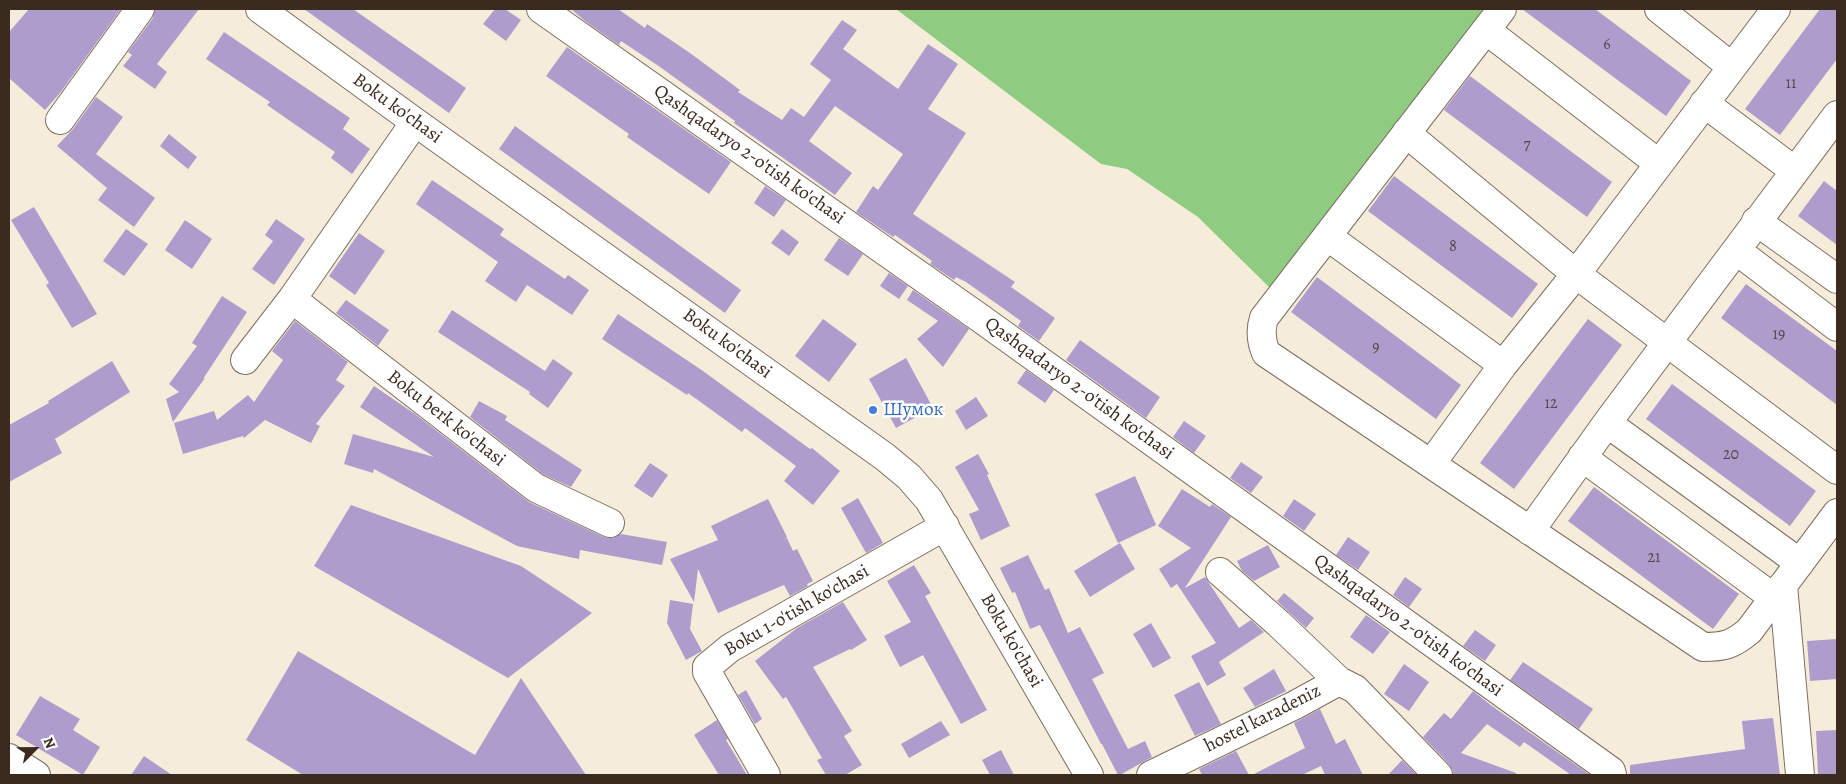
<!DOCTYPE html>
<html>
<head>
<meta charset="utf-8">
<style>
  body { margin:0 }
  #map { position:relative; width:1846px; height:784px; overflow:hidden; background:#f5edda; font-family:Alegreya,serif }
  canvas { display:block }
  .frame { position:absolute; inset:0; border:10px solid #3b2a1e; pointer-events:none }
  .north { position:absolute; left:10px; top:724px; width:50px; height:50px; -webkit-text-stroke:4px #fff; paint-order:stroke; rotate:67deg; font-size:14px; font-weight:700; line-height:20px; text-align:center; color:#3b2a1e }
  .north::after { content:''; display:block; margin:auto; width:18px; height:22px; background:#3b2a1e; clip-path:polygon(50% 0,100% 100%,50% 72%,0 100%) }
</style>
</head>
<body>
<div id="map">
<canvas width="1846" height="784"></canvas>
<div class="frame"></div>
<div class="north">N</div>
</div>
<script>
const c = document.querySelector('canvas').getContext('2d');
c.lineJoin = 'round';
function paint(path, color) { c.fillStyle = color; c.fill(path, 'evenodd'); }
function stroke(path, color, width, dash) { c.strokeStyle = color; c.lineWidth = width; c.lineCap = dash ? 'butt' : 'round'; c.setLineDash(dash || []); c.stroke(path); }
function label(font, color, halo, rows, align = 'center') {
  c.font = font + ' Alegreya,serif'; c.lineWidth = 5; c.setLineDash([]); c.textBaseline = 'middle'; c.strokeStyle = halo; c.fillStyle = color; for (const [text, x, y, turn = 0] of rows) {
    c.save(); c.translate(x, y); c.rotate((+turn || 0) * Math.PI / 180); c.textAlign = isNaN(turn) ? turn : align; if (halo) c.strokeText(text, 0, 0); c.fillText(text, 0, 0); c.restore();
  }
}
paint(new Path2D(`
  M896,9H1489L1273,291L1198,217L1127,169L1101,164Z`), '#8fcb80');
paint(new Path2D(`
  M29,9H121L60,93L45,110L9,78V32Z
  M155,9H199L157,64L167,72L155,89L123,66L132,55L128,52L153,18Z
  M304,9H353L466,88L449,113Z
  M495,9H505L521,20L506,41L483,24Z
  M571,9H618L645,28L647,24L690,53L740,90L738,92L782,120L791,108L804,117L831,80L810,64L842,20L857,30L843,49L898,89L928,44L958,64L928,109L966,133L913,214L1015,282L1011,287L1055,318L1039,341L1018,326L1021,321L966,282L956,277L954,280L930,264L932,261L895,235L893,237L856,212L873,186L878,190L903,154L835,106L809,141L852,173L835,195L734,123L735,121L660,67L621,41L619,45L585,21Z
  M1522,9H1595L1691,81L1666,116Z
  M1820,9H1837V59L1780,135L1745,109Z
  M224,32L350,118L343,129L370,149L352,174L331,158L335,152L267,105L270,102L206,59Z
  M567,47L731,162L709,194L627,137L629,134L546,76Z
  M1470,76L1612,182L1587,217L1444,110Z
  M96,97L123,117L96,154L155,198L134,227L98,200L107,188L57,146L73,129Z
  M515,126L741,290L725,313L499,149Z
  M169,134L197,157L188,169L160,146Z
  M1394,176L1538,284L1512,318L1368,211Z
  M432,180L504,229L500,235L565,279L568,275L589,290L572,315L527,285L516,302L485,281L498,262L416,204Z
  M1824,181L1837,191V245L1798,216Z
  M765,186L786,200L774,217L754,203Z
  M34,207L97,314L72,328L46,285L49,283L11,220Z
  M276,219L305,239L274,285L252,269L273,241L265,235Z
  M185,220L212,239L192,269L165,250Z
  M126,229L148,244L124,276L103,261Z
  M782,229L799,242L789,256L771,243Z
  M359,233L385,251L355,295L329,276Z
  M839,238L863,254L848,276L824,260Z
  M889,273L908,286L899,299L880,286Z
  M1317,277L1461,385L1436,419L1291,312Z
  M1746,284L1837,351V405L1721,318Z
  M913,290L969,329L943,367L917,339L938,321L907,300Z
  M222,296L247,312L203,379L205,378L173,422L166,399L179,392L169,384L197,346L192,343Z
  M346,300L389,330L378,346L336,313Z
  M452,310L545,371L553,359L573,373L548,408L529,394L530,392L438,332Z
  M618,314L703,371L810,449L812,448L840,471L813,505L784,481L796,466L745,428L742,432L688,393L687,395L602,339Z
  M823,319L857,344L829,382L795,356Z
  M1588,319L1622,345L1514,489L1480,463Z
  M295,321L348,362L336,380L345,386L316,424L320,426L311,443L265,420L244,438L243,436L183,454L174,423L214,411L217,420L248,395L254,402L283,360L272,351Z
  M1080,340L1160,397L1146,418L1066,360Z
  M906,358L933,408L896,428L869,379Z
  M112,361L130,392L55,439L62,453L9,482V425L49,403L48,401Z
  M1026,370L1054,390L1045,403L1017,383Z
  M1672,384L1816,491L1790,526L1646,419Z
  M374,386L415,414L529,502L604,537L612,538L621,534L667,542L662,565L580,550L579,559L517,546L374,469L373,473L344,464L353,434L434,457L360,407Z
  M976,397L988,416L966,430L955,411Z
  M479,401L507,416L505,420L582,470L571,487L544,475L470,417Z
  M1184,421L1206,436L1194,453L1173,437Z
  M978,454L989,474L987,475L1010,526L981,540L969,514L979,510L955,467Z
  M1241,462L1263,477L1251,493L1230,478Z
  M650,463L668,475L652,498L634,486Z
  M1135,476L1156,525L1118,543L1095,494Z
  M1594,487L1739,594L1713,629L1568,521Z
  M1182,489L1210,507L1212,504L1231,517L1185,588L1205,577L1239,628L1251,620L1264,632L1219,662L1226,675L1207,686L1191,656L1216,643L1177,584L1171,588L1159,569L1191,548L1158,526Z
  M858,498L883,543L866,553L841,508Z
  M768,499L787,537L785,539L787,538L793,551L797,549L813,581L807,584L808,586L790,596L784,585L718,613L698,569L694,602L670,559L718,540L711,526Z
  M1294,499L1316,514L1304,531L1283,516Z
  M351,505L521,566L592,613L508,678L314,566Z
  M1348,537L1370,552L1358,570L1336,555Z
  M1120,543L1135,569L1090,597L1074,571Z
  M1268,545L1280,567L1254,581L1242,571L1237,561Z
  M1028,555L1045,590L1049,588L1068,633L1080,627L1104,673L1092,679L1128,749L1145,741L1152,757L1120,775H1118L1102,744H1101L1040,625L1030,629L1015,592L1012,593L1000,568Z
  M914,565L931,593L925,596L987,710L961,724L923,655L900,667L884,636L911,622L887,581Z
  M1405,577L1422,589L1409,607L1393,595Z
  M1284,593L1314,618L1306,628L1277,601Z
  M670,600L693,604L690,629L702,651L686,660L667,623Z
  M843,602L867,640L851,650L850,649L813,667L852,731L844,736L862,765L845,775H826L817,760L822,758L786,697L783,699L755,661L797,628Z
  M1366,615L1390,632L1373,654L1350,637Z
  M1151,623L1171,658L1153,668L1133,634Z
  M1475,630L1496,645L1485,661L1463,646Z
  M1837,639V679L1810,681L1807,641Z
  M298,651L475,755L521,678L586,775H303L246,740Z
  M1523,662L1593,709L1579,729L1510,680Z
  M1404,664L1429,682L1409,711L1384,694Z
  M1274,669L1286,691L1255,707L1243,688Z
  M1199,682L1221,724L1195,736L1174,695Z
  M746,690L762,719L755,724L738,695Z
  M1473,691L1492,706L1590,775H1571L1524,742L1520,747L1487,724L1461,753L1516,773V775H1453V771L1449,764L1423,737L1444,713L1451,719Z
  M40,696L80,719L73,730L100,747L83,775L16,735Z
  M1320,709L1336,744L1345,739L1363,775H1325L1321,766L1302,775H1252L1305,748L1294,723Z
  M1773,718L1780,775H1630V765L1745,749L1742,721Z
  M717,720L728,739L726,740L747,775H719L694,735Z
  M941,721L950,735L909,758L901,744Z
  M1837,730V775H1818L1816,731Z
  M1001,750L1014,775H990L982,760Z
  M1236,751L1249,775H1202L1199,769Z
  M144,756L172,775H131Z
  M1402,760L1417,775H1388Z`), '#ae9dcc');
const minor = new Path2D(`
  M260,9L415,122L885,457L909,477L929,500L1089,775
  M541,9L980,318L1611,771L1612,775
  M1502,9L1264,318C1260,330 1261,341 1266,353L1703,647C1724,647 1732,645 1749,631L1837,513
  M1659,9L1732,67
  M1486,30L1658,163
  M1704,103L1795,171
  M60,120L140,9
  M1406,133L1576,274L1837,470
  M1756,221L1837,279
  M1327,236L1503,365
  M1736,250L1837,327
  M292,299L536,488L610,523
  M245,360L292,299L415,122
  M1607,423L1800,563
  M1582,457L1774,598
  M1431,464L1503,365L1576,274L1776,9
  M1530,531L1607,423L1837,115
  M1783,585L1800,775
  M1339,681L1355,689L1438,775
  M9,758L36,775
  M766,775L707,672V667L730,648L945,526
  M1151,775L1295,705L1339,681L1278,623L1220,572`);
stroke(minor, '#7c6e60', 30);
stroke(minor, '#fff', 28);
for (const [x, y, r, color] of [
  [873,410,5,"#3f7fe0"]
]) { const dot = new Path2D(); dot.arc(x, y, r, 0, 2 * Math.PI); c.fillStyle = color; c.fill(dot); stroke(dot, '#fff', 2); }
label('16px', '#58474a', null, [
  ["6",1607,45],
  ["11",1791,84],
  ["7",1527,145],
  ["8",1453,247],
  ["19",1779,335],
  ["9",1376,348],
  ["12",1551,404],
  ["20",1731,455],
  ["21",1654,558]
]);
label('19px', '#3b2a1e', '#fff', [
  ["Boku ko'chasi",397,109,36],
  ["Qashqadaryo 2-o'tish ko'chasi",749,155,35],
  ["Boku ko'chasi",727,344,36],
  ["Qashqadaryo 2-o'tish ko'chasi",1079,389,36],
  ["Boku berk ko'chasi",446,419,38],
  ["Boku 1-o'tish ko'chasi",797,611,-30],
  ["Qashqadaryo 2-o'tish ko'chasi",1408,626,36],
  ["Boku ko'chasi",1011,641,60],
  ["hostel karadeniz",1263,719,-27]
]);
label('19px', '#366cbe', '#fff', [
  ["Шумок",883,410]
], 'left');
</script>
</body>
</html>
